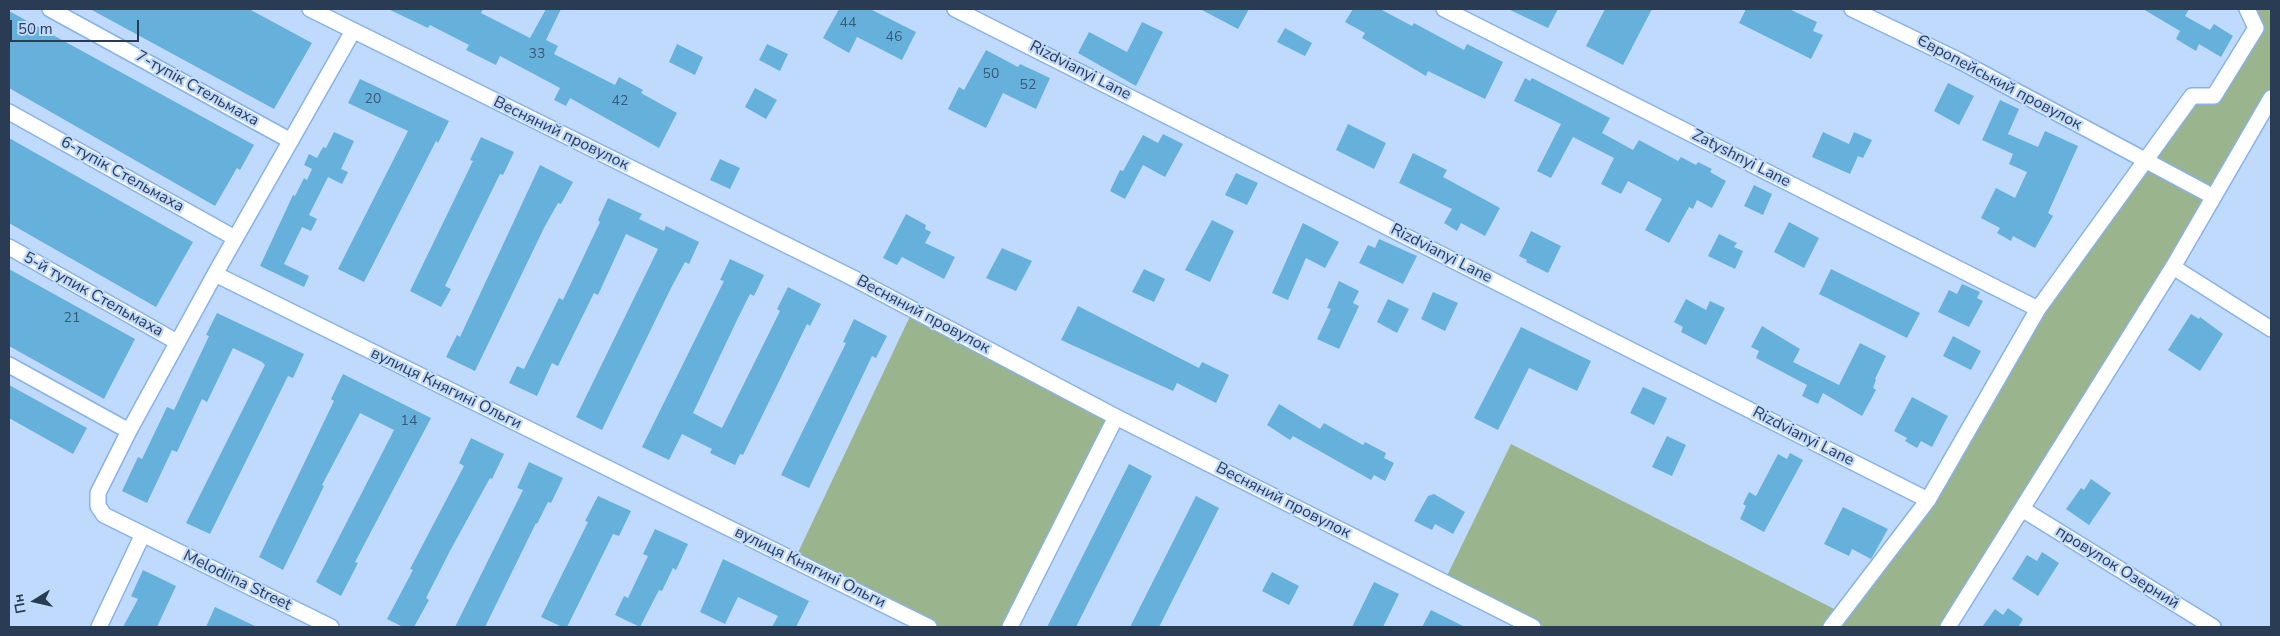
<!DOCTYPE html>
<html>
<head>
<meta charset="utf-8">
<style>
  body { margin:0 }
  #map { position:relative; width:2280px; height:636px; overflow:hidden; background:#c0dafd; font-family:"Nunito Sans",sans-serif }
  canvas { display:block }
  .frame { position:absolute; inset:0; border:10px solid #2a3c53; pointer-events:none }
  .north { position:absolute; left:10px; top:576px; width:50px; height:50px; -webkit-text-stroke:4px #c0dafd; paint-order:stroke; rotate:260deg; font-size:14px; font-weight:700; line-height:20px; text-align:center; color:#2a3c53 }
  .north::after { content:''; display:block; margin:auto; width:18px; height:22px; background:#2a3c53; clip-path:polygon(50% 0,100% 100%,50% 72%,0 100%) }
  .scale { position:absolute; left:10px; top:20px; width:129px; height:22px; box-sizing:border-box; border:2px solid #2a3c53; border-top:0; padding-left:6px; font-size:15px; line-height:18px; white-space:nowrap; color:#2a3c53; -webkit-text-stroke:4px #c0dafd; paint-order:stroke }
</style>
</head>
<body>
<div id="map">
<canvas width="2280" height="636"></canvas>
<div class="frame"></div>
<div class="north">Пн</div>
<div class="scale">50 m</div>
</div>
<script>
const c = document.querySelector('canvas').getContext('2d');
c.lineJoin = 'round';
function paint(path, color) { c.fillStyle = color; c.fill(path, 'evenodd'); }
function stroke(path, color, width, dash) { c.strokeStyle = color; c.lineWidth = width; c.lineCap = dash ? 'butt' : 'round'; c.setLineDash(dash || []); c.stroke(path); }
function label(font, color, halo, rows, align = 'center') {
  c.font = font + ' "Nunito Sans",sans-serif'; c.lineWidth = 4.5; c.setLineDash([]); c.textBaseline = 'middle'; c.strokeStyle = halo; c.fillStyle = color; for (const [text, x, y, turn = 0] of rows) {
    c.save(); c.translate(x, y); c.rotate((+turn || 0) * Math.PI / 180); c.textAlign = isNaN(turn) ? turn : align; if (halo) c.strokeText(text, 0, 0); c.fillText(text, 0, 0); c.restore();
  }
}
paint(new Path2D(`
  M2247,9H2271V98L1948,627H1533L1444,582L1511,444L1842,613L1928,500L2038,309L2192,96H2214L2255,28Z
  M913,310L1116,417L1010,627H929L794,561Z`), '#9ab48d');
paint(new Path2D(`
  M90,9H249L312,43L274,109Z
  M388,9H483L481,13L530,38L546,9H561L546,40L558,46L554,54L615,85L619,77L643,90L641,93L677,113L659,148L570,98L566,106L554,100L560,88L500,56L496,65L466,50L469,45L430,25L428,28Z
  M839,9H870L916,32L902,60L857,37L849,53L823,38Z
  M1200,9H1249L1238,29Z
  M1353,9H1380L1412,26L1414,23L1464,50L1467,44L1503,62L1485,99L1428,71L1426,76L1362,38L1365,33L1345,22Z
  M1508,9H1558L1548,28Z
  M1605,9H1652L1623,65L1586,46Z
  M1746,9H1789L1817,22L1813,31L1823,35L1811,59L1739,23Z
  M2143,9H2189L2185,16L2210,30L2214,24L2233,36L2221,57L2199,44L2196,51L2176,39L2180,31Z
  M9,11L254,145L240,170L237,168L215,206L9,88Z
  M1142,22L1163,32L1136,86L1078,53L1089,32L1127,52Z
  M1285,28L1312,43L1305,56L1277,42Z
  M677,44L703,57L695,75L669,62Z
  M767,44L788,54L780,71L759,60Z
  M986,50L1018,67L1020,64L1050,78L1036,109L1003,93L986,128L948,109L959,87L964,90Z
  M1525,78L1530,81L1532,78L1610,118L1602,133L1633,150L1639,140L1678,161L1681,157L1696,165L1698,162L1712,169L1710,172L1726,181L1712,208L1697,200L1693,209L1689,207L1669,243L1645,230L1662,199L1628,181L1621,194L1601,184L1614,158L1573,137L1551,178L1537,171L1561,124L1514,101Z
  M360,79L449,121L438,143L436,141L364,282L338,269L408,131L348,103Z
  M1948,83L1974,96L1959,125L1934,111Z
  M755,88L777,100L766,119L745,107Z
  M2000,100L2019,109L2008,134L2038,147L2045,131L2078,146L2048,213L2053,216L2035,248L2013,236L2011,241L1997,233L2000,228L1981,218L1996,188L2015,198L2027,172L2009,164L2013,154L1982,140Z
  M1348,124L1386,143L1374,169L1336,150Z
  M334,132L354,141L341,169L348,172L342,184L328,177L309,215L317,219L311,231L302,227L284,264L309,276L304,287L260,266L293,195L295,196L304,178L307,180L312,169L304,165L309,154L317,158L323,147L326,148Z
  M1823,132L1849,144L1854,132L1872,140L1863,158L1858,156L1850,174L1812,157Z
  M1163,134L1183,144L1165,177L1143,165L1125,199L1110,191L1120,170L1123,171L1143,135L1158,143Z
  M481,137L514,152L503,175L500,174L445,286L451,289L441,307L410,291L473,161L470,160Z
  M9,138L193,242L156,307L9,223Z
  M1413,153L1447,170L1443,177L1500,208L1485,236L1461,223L1457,231L1444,223L1452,209L1399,183Z
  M720,159L740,168L730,189L710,180Z
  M540,165L573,182L561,204L558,203L544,228L475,371L446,357L457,335L460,337Z
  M1236,173L1258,183L1247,205L1225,195Z
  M1754,185L1772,194L1763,215L1744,206Z
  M608,198L642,214L639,219L664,231L666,226L699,242L689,264L685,262L671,288L602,430L576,417L658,249L626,234L598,295L594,293L558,366L552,363L537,396L509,383L517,366L524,369L559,298L563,300L600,222L598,220Z
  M906,214L926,225L925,229L931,232L925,243L955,257L944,279L902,257L897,265L883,258Z
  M1212,220L1234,231L1210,282L1185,270Z
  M1789,222L1819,238L1804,268L1774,252Z
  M1303,223L1339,242L1325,268L1306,258L1288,300L1272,293Z
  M1531,231L1561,246L1548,273L1526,262L1527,260L1519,256Z
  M1719,234L1737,243L1734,247L1743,251L1735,269L1708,256Z
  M1379,239L1417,256L1403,284L1359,263L1368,245L1375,248Z
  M1002,248L1032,261L1016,291L986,278Z
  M730,259L764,275L754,296L750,294L737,320L693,413L722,428L780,311L777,309L788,287L821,304L810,326L807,324L743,455L740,454L735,465L710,453L712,449L682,434L669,460L642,447L724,281L720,280Z
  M9,269L135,339L104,399L9,346Z
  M1144,269L1165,279L1154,302L1132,292Z
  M1831,269L1920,313L1907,338L1819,294Z
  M1339,281L1359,291L1353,303L1359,306L1339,349L1317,339L1331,309L1327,308Z
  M1962,284L1980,292L1977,298L1983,301L1969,327L1938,312L1949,290L1957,294Z
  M1433,292L1458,303L1445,331L1421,319Z
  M1388,299L1409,309L1397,333L1377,322Z
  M1686,299L1706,310L1710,301L1725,308L1706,345L1681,332L1683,327L1674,322Z
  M1078,306L1199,368L1202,362L1229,375L1216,403L1177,383L1173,391L1061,340Z
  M217,313L304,354L293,378L288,376L210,534L186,523L265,365L262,362L233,348L207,402L202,399L177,452L172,450L147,503L122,491L138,457L142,459L167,407L174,410L209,336L206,335Z
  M2191,314L2199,319L2200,317L2223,334L2200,371L2168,350Z
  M854,319L887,336L876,358L872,356L809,488L781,475L846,343L843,342Z
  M1762,326L1800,349L1793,362L1839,385L1860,343L1886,356L1875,379L1876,380L1873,388L1876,390L1862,416L1823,393L1818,404L1802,396L1807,385L1756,358L1759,351L1751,347Z
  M1521,327L1591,361L1577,391L1529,368L1498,430L1474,418Z
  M1953,336L1981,351L1971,370L1943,356Z
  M343,374L431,418L355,562L358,563L341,596L316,582L394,430L360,413L322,485L324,486L283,570L259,557L334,401L331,399Z
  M9,385L87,428L73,454L9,418Z
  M1643,387L1667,398L1654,425L1630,413Z
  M1912,397L1948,416L1932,447L1921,441L1917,448L1905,441L1907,438L1894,431Z
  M1279,404L1320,429L1324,423L1363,445L1365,442L1386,453L1384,458L1394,463L1385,481L1374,475L1371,480L1293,436L1290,440L1267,425Z
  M1667,436L1686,445L1672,476L1652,467Z
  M471,438L504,454L492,479L490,478L451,549L426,598L429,600L414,627H403L387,619L413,570L410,569L464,466L459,463Z
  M1790,453L1803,460L1764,532L1740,519L1746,506L1743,504L1749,492L1756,496L1778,454L1787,459Z
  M529,462L563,478L551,503L548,502L537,524L536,523L485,627H455L523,490L517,488Z
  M1129,464L1152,476L1076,627H1047Z
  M2091,479L2111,493L2089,525L2066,509L2081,488L2084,490Z
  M1434,494L1465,512L1453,534L1435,524L1432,530L1414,521L1428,496Z
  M598,496L631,511L619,536L613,534L567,627H562L541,617L588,522L585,521Z
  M1196,496L1219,508L1159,627H1130Z
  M1843,507L1888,529L1871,559L1852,549L1849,556L1824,544Z
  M655,529L688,544L676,570L673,568L662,591L659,590L640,627L615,615L624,596L628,598L648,556L643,554Z
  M2042,552L2059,563L2038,596L2012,579L2027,555L2037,561Z
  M723,559L809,601L796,627H772L778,616L738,597L725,624L700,612Z
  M143,570L176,586L157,627H123L138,599L131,596Z
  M1272,572L1299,586L1289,605L1262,591Z
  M1374,582L1399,594L1383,627H1352Z
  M215,607L257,627H206Z
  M2008,608L2023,619L2019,626L2021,627H1982L1995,609L2003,615Z
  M1431,610L1465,627H1422Z`), '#66b1dc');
const minor = new Path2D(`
  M50,9L291,141
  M310,9L853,278L1116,417L1533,627
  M955,9L1928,500
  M1444,9L2038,309
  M1852,9L1958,60L2212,196
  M353,31L215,274L929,627
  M9,112L235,238
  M9,247L177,342
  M2173,267L2271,329
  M215,274L129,431L98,493V506L104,515L331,627
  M9,365L129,431
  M2022,509L2213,627
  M99,627L143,534
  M1010,627L1116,417
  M1831,627L1928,500L2038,309L2192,96H2214L2256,28L2247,9
  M1948,627L2173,267L2271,98`);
stroke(minor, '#87b2ea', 18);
stroke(minor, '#fff', 15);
label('14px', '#395975', null, [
  ["44",848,24],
  ["46",894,38],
  ["33",537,55],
  ["50",991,75],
  ["52",1028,86],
  ["20",373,100],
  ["42",620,102],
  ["21",72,319],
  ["14",409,422]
]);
label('16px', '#2a3c53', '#c0dafd', [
  ["Rizdvianyi Lane",1080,71,27],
  ["Європейський провулок",1999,83,28],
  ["7-тупік Стельмаха",197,89,29],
  ["Весняний провулок",561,134,26],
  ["Zatyshnyi Lane",1741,159,27],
  ["6-тупік Стельмаха",122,175,29],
  ["Rizdvianyi Lane",1441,254,27],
  ["5-й тупик Стельмаха",93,295,29],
  ["Весняний провулок",923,315,28],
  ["вулиця Княгині Ольги",446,389,26],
  ["Rizdvianyi Lane",1803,437,27],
  ["Весняний провулок",1283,501,27],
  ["вулиця Княгині Ольги",810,568,26],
  ["провулок Озерний",2117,568,32],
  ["Melodiina Street",237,581,26]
]);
</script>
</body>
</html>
